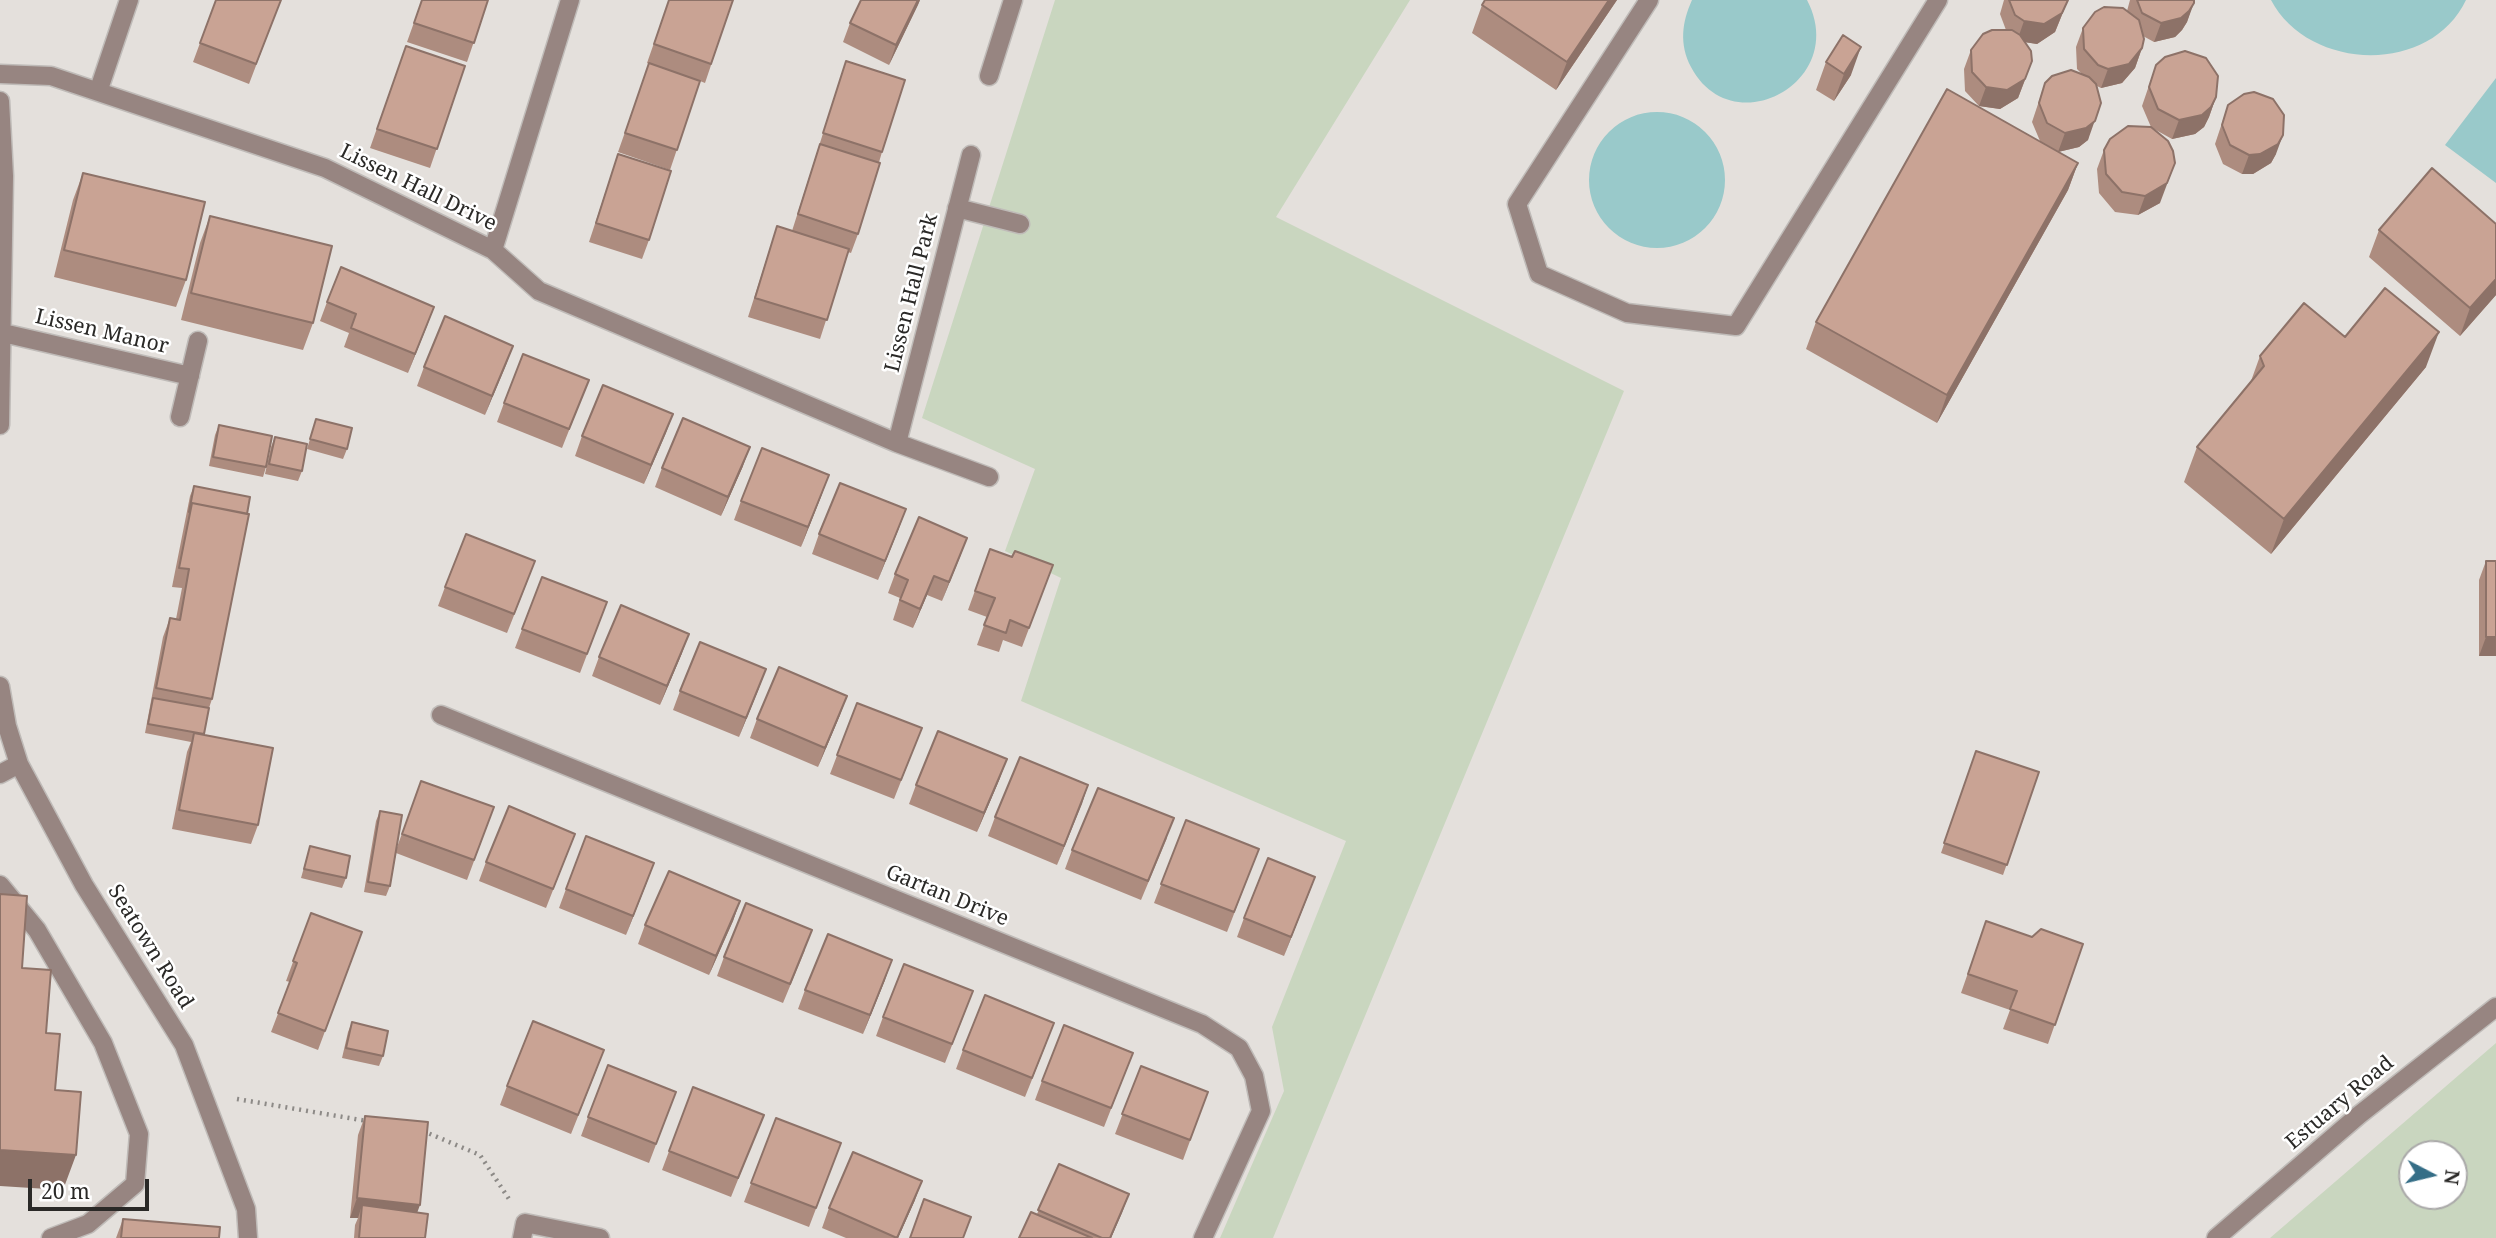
<!DOCTYPE html>
<html>
<head>
<meta charset="utf-8">
<style>
  body { margin:0 }
  #map { position:relative; width:2496px; height:1238px; overflow:hidden; background:#e4e0dc; font-family:"Noto Serif",serif }
  canvas { display:block }
  .north { position:absolute; left:2398px; top:1140px; width:70px; height:70px; box-sizing:border-box; background:#fff; border:2px solid #aaa9a9; border-radius:50%; rotate:97deg; font-size:19px; font-weight:700; line-height:28px; text-align:center; color:#2a2927 }
  .north::after { content:''; display:block; margin:auto; width:24px; height:32px; background:#356e87; clip-path:polygon(50% 0,100% 100%,50% 72%,0 100%) }
  .scale { position:absolute; left:28px; top:1179px; width:121px; height:32px; box-sizing:border-box; border:4px solid #2a2927; border-top:0; padding-left:9px; font-size:21px; line-height:24px; white-space:nowrap; color:#2a2927; -webkit-text-stroke:5px #fff; paint-order:stroke }
</style>
</head>
<body>
<div id="map">
<canvas width="2496" height="1238"></canvas>
<div class="north">N</div>
<div class="scale">20 m</div>
</div>
<script>
const c = document.querySelector('canvas').getContext('2d');
c.lineJoin = 'round';
function paint(path, color) { c.fillStyle = color; c.fill(path, 'evenodd'); }
function stroke(path, color, width, dash) { c.strokeStyle = color; c.lineWidth = width; c.lineCap = dash ? 'butt' : 'round'; c.setLineDash(dash || []); c.stroke(path); }
function label(font, color, halo, rows, align = 'center') {
  c.font = font + ' "Noto Serif",serif'; c.lineWidth = 5; c.setLineDash([]); c.textBaseline = 'middle'; c.strokeStyle = halo; c.fillStyle = color; for (const [text, x, y, turn = 0] of rows) {
    c.save(); c.translate(x, y); c.rotate((+turn || 0) * Math.PI / 180); c.textAlign = isNaN(turn) ? turn : align; if (halo) c.strokeText(text, 0, 0); c.fillText(text, 0, 0); c.restore();
  }
}
paint(new Path2D(`
  M1055,0H1410L1276,217L1624,391L1273,1238H1220L1284,1091L1272,1027L1346,841L1021,701L1061,578L1005,551L1035,469L922,418Z
  M2496,1043V1238H2270ZM2454,1154V1196H2412V1154Z`), '#c9d6bf');
paint(new Path2D(`
  M1692,0H1807C1850,82 1732,145 1691,67C1679,44 1682,22 1692,0Z
  M2271,0H2466C2430,76 2308,71 2271,0Z
  M2496,78V183L2445,145Z
  M1589 180a68 68 0 1 1 136 0a68 68 0 1 1-136 0Z`), '#99c9ca');
const minor = new Path2D(`
  M1649,0L1517,204L1539,274L1627,313L1736,326L1938,0
  M0,74L51,76L325,168L493,250L539,291L897,443L989,477
  M989,76L1013,0
  M99,89L129,0
  M0,101L4,176L0,425
  M957,208L1020,224
  M493,250L570,0
  M3,333L190,376
  M180,417L198,341
  M897,443L971,155
  M0,686L7,726L19,764L84,885L184,1045L246,1209L248,1238
  M441,715L1202,1024L1239,1048L1254,1076L1261,1111L1203,1238
  M0,774L19,764
  M0,885L37,930L103,1043L139,1134L135,1184L88,1224L51,1238
  M522,1238L525,1223L600,1238
  M2216,1238L2359,1115L2496,1007`);
stroke(minor, '#bfbbb8', 21);
stroke(new Path2D(`
  M237,1099L367,1121
  M423,1131L480,1155L509,1199`), '#8d8a87', 4.5, [2, 5]);
stroke(minor, '#978581', 18);
paint(new Path2D(`
  M281,0L249,84L193,62L200,43Z
  M422,0H488L467,62L407,42Z
  M669,0H733L705,83L700,81L670,170L618,152L649,64L647,63Z
  M861,0H920L889,65L843,42L850,23Z
  M1617,0L1556,90L1472,33L1482,5Z
  M2004,0H2068L2055,32L2037,44L2025,42L2032,61L2025,80L2018,98L2000,109L1979,106L1965,91L1964,69L1971,50L2006,30L2000,14Z
  M2130,0H2194L2187,22L2182,30L2175,37L2154,42L2143,36L2142,48L2135,68L2122,83L2101,88L2097,86L2088,140L2079,147L2058,152L2078,163L2068,190L1937,423L1806,349L1816,322L2040,141L2032,122L2045,83L2082,74L2077,69L2076,47L2083,28L2127,11Z
  M406,46L465,66L430,168L370,148Z
  M846,61L882,152L858,234L851,253L848,252L820,339L748,317L777,226L792,231Z
  M1826,62L1851,75L1834,101L1816,90Z
  M2156,65L2216,97L2209,117L2204,127L2195,134L2172,139L2154,129L2160,203L2138,215L2115,212L2099,193L2097,169L2104,150L2151,127L2142,106Z
  M2228,105L2276,154L2271,163L2253,174H2242L2223,164L2215,144Z
  M618,154L649,240L642,259L589,242Z
  M83,173L186,280L176,307L54,277L73,200Z
  M210,216L313,323L303,350L181,320L200,243Z
  M2496,224V295L2460,336L2369,257L2379,230Z
  M327,302L434,307L408,373L344,347L349,333L320,321Z
  M2345,337L2426,367L2271,554L2184,482L2197,447L2251,381L2260,356Z
  M513,346L485,415L417,386L424,367Z
  M589,380L562,448L497,422L504,403Z
  M673,414L644,484L575,456L582,436Z
  M316,419L347,449L343,459L307,449Z
  M219,425L266,467L263,477L209,466L215,435Z
  M275,437L302,471L298,481L265,474L271,447Z
  M743,466L721,516L655,487L662,468Z
  M194,486L212,699L209,708L204,735L258,825L251,844L172,829L187,752L191,742L145,733L163,637L170,618L176,619L182,588L172,587L190,496Z
  M822,494L801,547L734,520L741,501Z
  M899,528L878,580L812,554L819,534Z
  M967,538L942,601L927,595L913,628L893,620L900,598L888,593L895,574Z
  M990,549L1012,557L1053,565L1022,647L1003,640L999,652L977,645L987,617L968,610Z
  M2486,561H2496V656H2479V580Z
  M542,577L607,602L580,673L515,648Z
  M528,580L507,633L438,606L445,587Z
  M682,653L660,705L592,676L599,657Z
  M759,688L739,737L673,710L680,691Z
  M857,703L922,728L894,799L830,774Z
  M840,715L818,767L750,738L757,719Z
  M1976,751L2039,772L2003,875L1941,853Z
  M1000,778L977,832L909,804L916,785Z
  M421,781L494,807L467,880L396,853L390,886L386,896L364,892L376,821L380,811L396,850Z
  M1088,785L1057,865L988,836L995,817Z
  M1186,820L1259,849L1227,932L1154,903Z
  M575,834L546,908L479,881L486,862Z
  M1167,838L1141,900L1065,869L1072,850Z
  M310,846L346,878L342,888L301,878Z
  M1315,877L1284,956L1237,937L1244,918Z
  M647,882L626,935L559,908L566,889Z
  M740,901L733,921L709,975L638,944L645,925Z
  M311,913L362,932L318,1050L271,1032L290,982L286,981Z
  M1986,921L2032,937L2083,944L2048,1044L2003,1029L2010,1010L1961,993Z
  M805,950L783,1003L717,976L724,957Z
  M885,980L863,1034L798,1009L805,990Z
  M966,1010L945,1063L876,1036L883,1017Z
  M352,1022L383,1056L379,1066L342,1058L348,1032Z
  M1047,1042L1025,1097L956,1069L963,1050Z
  M1133,1053L1104,1127L1035,1100L1042,1081Z
  M1141,1066L1208,1092L1183,1160L1115,1134Z
  M597,1069L571,1134L500,1105L507,1086Z
  M693,1087L764,1115L731,1197L662,1170Z
  M676,1092L649,1163L581,1136L588,1117Z
  M365,1116L417,1212L425,1238H354L355,1225L358,1218H350L358,1135Z
  M776,1118L841,1143L809,1227L744,1202Z
  M1059,1164L1129,1194L1111,1238H1019L1037,1214Z
  M915,1200L898,1238H846L822,1228L829,1208Z
  M123,1219L219,1238H116Z`), '#ad8c7f');
paint(new Path2D(`
  M918,0H920L918,5L889,65L896,45Z
  M1609,0H1617L1556,90L1567,62Z
  M2068,0L2055,32L2037,44L2017,41L2024,21Z
  M2194,3L2187,22L2182,30L2175,37L2154,42L2161,23Z
  M1861,47L1851,75L1834,101L1844,74Z
  M2142,48L2135,68L2122,83L2101,88L2108,69Z
  M2032,61L2018,98L2000,109L1979,106L1986,87Z
  M2216,97L2209,117L2204,127L2195,134L2172,139L2179,120Z
  M2101,103L2088,140L2079,147L2058,152L2065,133Z
  M2283,135L2276,154L2271,163L2253,174H2242L2249,155Z
  M2078,163L2068,190L1937,423L1947,395Z
  M2175,163L2160,203L2138,215L2145,196Z
  M2496,279V295L2460,336L2470,308Z
  M434,307L427,326L408,373L415,354Z
  M2439,332L2426,367L2271,554L2284,519Z
  M513,346L506,365L485,415L492,396Z
  M673,414L666,433L644,484L651,465Z
  M750,447L743,466L721,516L728,497Z
  M829,475L822,494L801,547L808,527Z
  M906,509L899,528L878,580L885,561Z
  M967,538L960,557L942,601L949,582Z
  M934,576L927,595L913,628L920,609Z
  M689,634L682,653L660,705L667,686Z
  M2486,637H2496V656H2479Z
  M766,669L759,688L739,737L746,718Z
  M847,696L840,715L818,767L825,748Z
  M1007,759L1000,778L977,832L984,813Z
  M1088,785L1082,804L1057,865L1064,846Z
  M654,863L647,882L626,935L633,916Z
  M1315,877L1308,896L1284,956L1291,937Z
  M740,901L733,921L709,975L716,956Z
  M892,960L885,980L863,1034L870,1015Z
  M0,1150L76,1155L63,1190L0,1186Z
  M922,1181L915,1200L898,1238H897Z
  M1129,1194L1122,1213L1111,1238H1110Z
  M357,1198L420,1205L413,1224L362,1205L358,1218H350Z`), '#8d7268');
const building = new Path2D(`
  M216,0H281L256,64L200,43Z
  M422,0H488L474,43L414,23Z
  M669,0H733L711,64L654,44Z
  M861,0H918L896,45L850,23Z
  M1485,0H1609L1567,62L1482,5Z
  M2009,0H2068L2062,13L2044,24L2024,21L2015,15Z
  M2137,0H2194V3L2189,11L2181,18L2161,23L2142,13Z
  M2104,7L2123,8L2139,20L2144,39L2142,48L2129,64L2108,69L2098,65L2084,49L2083,28L2095,12Z
  M1992,30H2012L2020,35L2031,51L2032,61L2025,79L2007,90L1986,87L1972,72L1971,50L1983,34Z
  M1843,35L1861,47L1844,74L1826,62Z
  M406,46L465,66L437,149L377,129Z
  M2185,51L2206,58L2218,76L2216,97L2211,107L2202,115L2179,120L2158,109L2149,87L2156,65L2165,57Z
  M846,61L905,80L882,152L823,133Z
  M649,63L700,81L677,150L625,133Z
  M2071,70L2089,77L2096,84L2101,103L2095,121L2086,128L2065,133L2047,123L2039,103L2045,83L2052,76Z
  M1947,89L2078,163L1947,395L1816,322Z
  M2254,92L2273,99L2284,115L2283,135L2278,144L2260,154L2249,155L2230,145L2222,125L2228,105L2244,94Z
  M2128,126L2151,127L2168,141L2173,151L2175,163L2167,183L2145,196L2122,192L2106,174L2104,150L2110,139Z
  M820,144L880,163L858,234L798,214Z
  M618,154L671,171L649,240L596,223Z
  M2432,168L2496,224V279L2470,308L2379,230Z
  M83,173L205,202L186,280L64,250Z
  M210,216L332,246L313,323L191,293Z
  M777,226L849,249L827,320L755,298Z
  M341,267L434,307L415,354L351,328L356,314L327,302Z
  M2385,288L2439,332L2284,519L2197,447L2264,366L2260,356L2304,303L2345,337Z
  M445,316L513,346L492,396L424,367Z
  M523,354L589,380L569,429L504,403Z
  M603,385L673,414L651,465L582,436Z
  M683,418L750,447L728,497L662,468Z
  M316,419L352,428L347,449L310,439Z
  M219,425L272,436L266,467L213,457Z
  M275,437L307,444L302,471L269,464Z
  M762,448L829,475L808,527L741,501Z
  M840,483L906,509L885,561L819,534Z
  M194,486L250,497L247,514L192,503L189,512Z
  M192,503L249,514L212,699L156,688L170,618L180,620L189,569L179,568Z
  M919,517L967,538L949,582L934,576L920,609L900,600L908,580L895,574Z
  M466,534L535,561L514,614L445,587Z
  M990,549L1012,557L1015,551L1053,565L1029,628L1010,620L1006,633L984,625L995,598L975,591Z
  M2486,561H2496V637H2486Z
  M542,577L607,602L587,654L522,629Z
  M621,605L689,634L667,686L599,657Z
  M700,642L766,669L746,718L680,691Z
  M779,667L847,696L825,748L757,719Z
  M153,698L209,708L204,734L148,724Z
  M857,703L922,728L901,780L837,755Z
  M938,731L1007,759L984,813L916,785Z
  M194,733L273,748L258,825L179,810Z
  M1976,751L2039,772L2007,865L1944,843Z
  M1020,757L1088,785L1064,846L995,817Z
  M421,781L494,807L474,860L402,834Z
  M1098,788L1174,818L1148,881L1072,850Z
  M509,806L575,834L553,889L486,862Z
  M380,811L402,815L390,886L368,882Z
  M1186,820L1259,849L1234,912L1161,884Z
  M586,836L654,863L633,916L566,889Z
  M310,846L350,856L346,878L304,869Z
  M1268,858L1315,877L1291,937L1244,918Z
  M669,871L740,901L716,956L645,925Z
  M0,894L27,896L22,968L51,970L46,1033L60,1034L55,1090L81,1092L76,1155L0,1150Z
  M746,903L812,930L790,984L724,957Z
  M311,913L362,932L325,1031L278,1013L297,963L293,961Z
  M1986,921L2032,937L2041,929L2083,944L2055,1025L2010,1009L2017,991L1968,974Z
  M828,934L892,960L870,1015L805,990Z
  M904,964L973,991L952,1044L883,1017Z
  M985,995L1054,1023L1032,1078L963,1050Z
  M533,1021L604,1050L578,1115L507,1086Z
  M352,1022L388,1031L383,1056L346,1048Z
  M1064,1025L1133,1053L1111,1108L1042,1081Z
  M608,1065L676,1092L656,1144L588,1117Z
  M1141,1066L1208,1092L1190,1140L1122,1114Z
  M693,1087L764,1115L738,1178L669,1151Z
  M365,1116L428,1122L420,1205L357,1198Z
  M776,1118L841,1143L816,1208L751,1183Z
  M853,1152L922,1181L897,1238L829,1208Z
  M1059,1164L1129,1194L1110,1238H1102L1038,1210Z
  M924,1199L971,1217L963,1238H910Z
  M362,1205L428,1214L425,1238H359Z
  M1031,1212L1092,1238H1019Z
  M123,1219L220,1227L219,1238H121Z`);
paint(building, '#c9a394');
stroke(building, '#8d7268', 2);
label('21px', '#2a2927', '#fff', [
  ["Lissen Hall Drive",418,188,26],
  ["Lissen Hall Park",912,293,-76],
  ["Lissen Manor",102,332,13],
  ["Gartan Drive",947,896,22],
  ["Seatown Road",150,947,58],
  ["Estuary Road",2340,1103,-40]
]);
</script>
</body>
</html>
